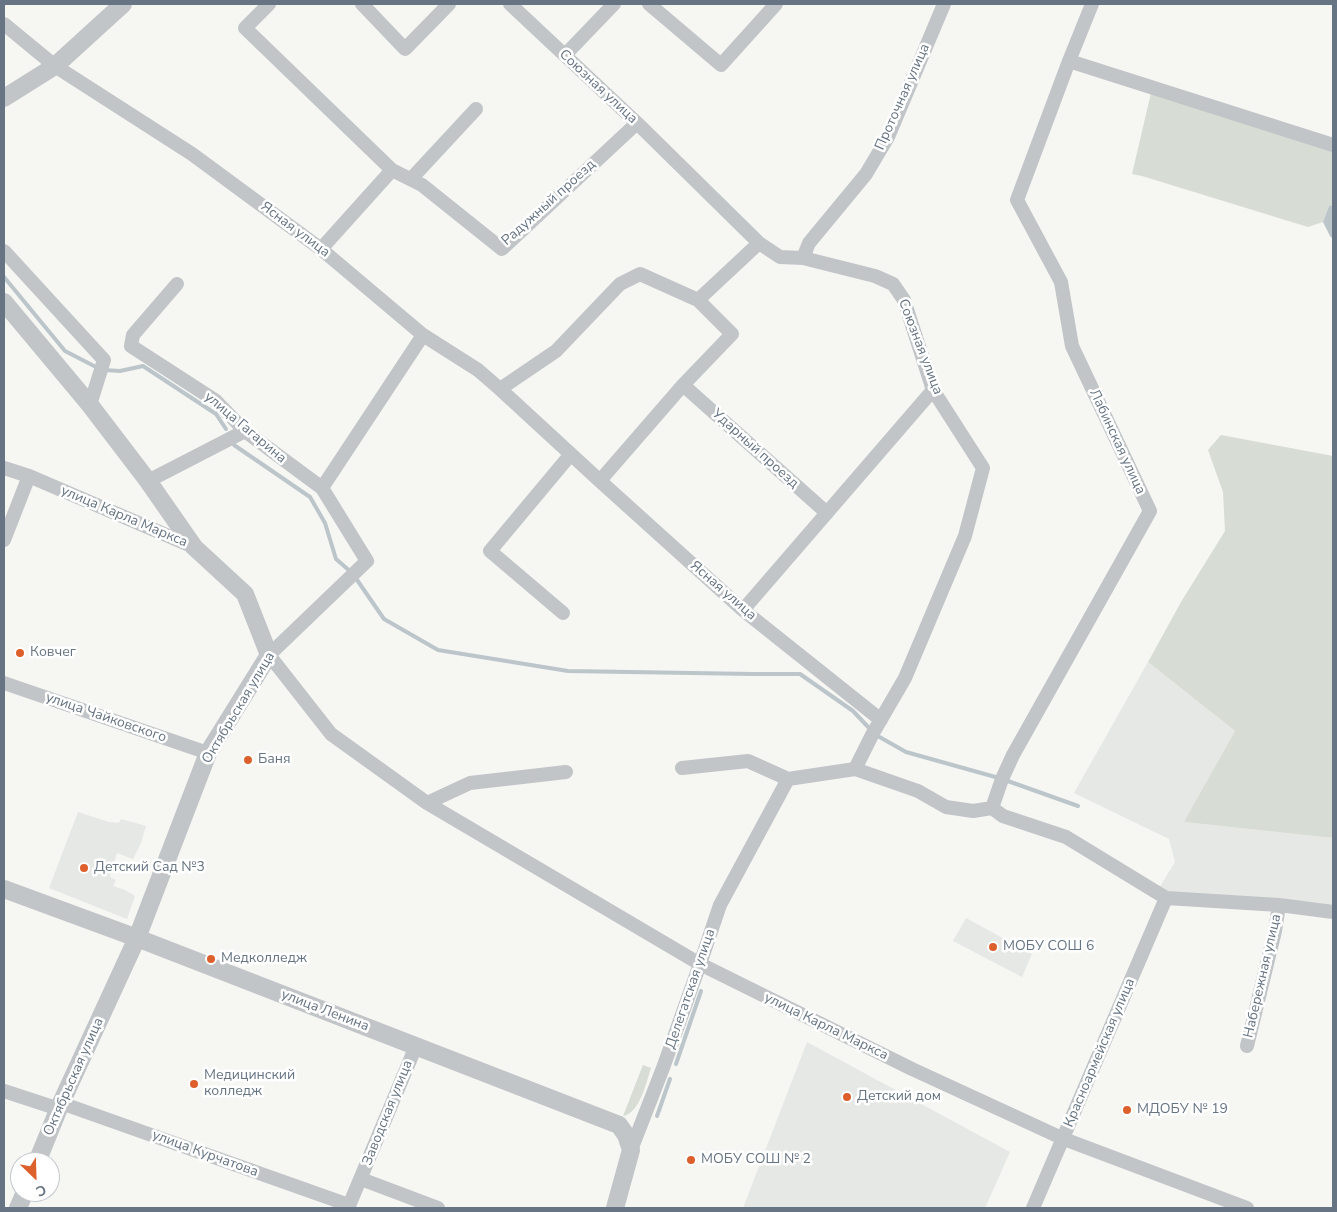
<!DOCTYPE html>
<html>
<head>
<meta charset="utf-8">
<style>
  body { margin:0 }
  #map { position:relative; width:1337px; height:1212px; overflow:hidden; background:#f6f6f3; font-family:"Nunito Sans",sans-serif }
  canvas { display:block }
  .frame { position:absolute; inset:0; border:5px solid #667483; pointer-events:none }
  .north { position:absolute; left:10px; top:1152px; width:50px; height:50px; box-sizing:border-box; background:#fff; border:1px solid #c2c7cd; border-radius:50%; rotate:156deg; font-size:14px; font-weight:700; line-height:20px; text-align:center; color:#667483 }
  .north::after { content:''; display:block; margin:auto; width:18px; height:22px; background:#dd602c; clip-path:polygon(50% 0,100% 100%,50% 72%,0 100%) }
</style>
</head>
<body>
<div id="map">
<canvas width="1337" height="1212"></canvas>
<div class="frame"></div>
<div class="north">С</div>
</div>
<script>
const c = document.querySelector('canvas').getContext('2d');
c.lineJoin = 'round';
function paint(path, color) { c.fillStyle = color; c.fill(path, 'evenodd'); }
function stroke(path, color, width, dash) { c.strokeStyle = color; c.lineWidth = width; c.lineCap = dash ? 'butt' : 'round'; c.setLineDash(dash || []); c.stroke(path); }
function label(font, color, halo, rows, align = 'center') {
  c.font = font + ' "Nunito Sans",sans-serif'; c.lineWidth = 5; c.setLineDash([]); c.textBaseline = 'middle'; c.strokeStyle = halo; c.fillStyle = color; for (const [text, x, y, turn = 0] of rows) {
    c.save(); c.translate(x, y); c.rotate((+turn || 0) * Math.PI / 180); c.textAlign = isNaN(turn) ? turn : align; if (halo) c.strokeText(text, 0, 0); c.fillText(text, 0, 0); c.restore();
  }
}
paint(new Path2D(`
  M1148,662L1235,731L1185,822L1333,838V908L1166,894L1159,888L1175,862L1169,839L1074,793Z
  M78,812L109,822L119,823L121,819L146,826L141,843L133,859L117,853L110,877L116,880L113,886L125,890L135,896L127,919L49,888Z
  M966,918L1032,954L1022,977L953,941Z
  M807,1042L1010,1152L985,1208H743Z`), '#e6e8e6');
paint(new Path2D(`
  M1151,93L1333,150V205L1329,206L1323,222L1308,227L1142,176L1132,174Z
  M1221,435L1333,456V838L1184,822L1235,731L1148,662L1181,602L1225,531L1223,492L1208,450Z
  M643,1065L651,1068C646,1083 640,1113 623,1116Z`), '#d7ddd4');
paint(new Path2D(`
  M1333,205V239L1330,236L1323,222L1329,206Z`), '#bbc5ca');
stroke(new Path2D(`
  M4,277L65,351L98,368
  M104,370L120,371L143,366L216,414L226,429
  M234,445L310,497L325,523L336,559L351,572
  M355,577L384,619L438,650L568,671L753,674H800L853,711L871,730
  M876,735L906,752L999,778
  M1005,780L1078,806
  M676,1064L701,991
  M657,1116L670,1079`), '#bbc5ca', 4);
stroke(new Path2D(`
  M269,4L245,28L392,170L422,185L502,249L637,123
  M362,4L405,49L449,4
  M510,4L637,123L759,243L780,257L803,258L875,276L893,284L904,300L933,390L983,468L965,536L905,678L873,733L855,769
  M649,4L721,65L776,4
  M4,24L55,66L192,154L321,249L423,335L478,370L500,389L600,481L743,610L881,720
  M565,55L614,4
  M1069,61L1333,145
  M411,179L476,109
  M321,249L392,170
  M4,251L104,360L90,405
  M803,258L809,243L866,174L888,137L944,4
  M177,284L133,335L131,346L216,401L245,431L322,488L367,561L269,655L331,734L427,803L700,964L912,1069L1064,1139L1247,1208
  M698,300L759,243
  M683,385L827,513
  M500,389L556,351L620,284L640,274L698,300L732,334L683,385L604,476
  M4,468L29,476L194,547
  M148,481L245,431
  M322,488L423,335
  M4,540L29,476
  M743,610L933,390
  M563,613L490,551L571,454
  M4,683L208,753
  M682,768L748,761L788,779L855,769L918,791L946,807L973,811L992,808L1003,816L1066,837L1166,898L1279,905L1333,912
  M427,803L470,783L566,772
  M992,808L1002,779L1013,755L1150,511L1072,346L1061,282L1017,200L1069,61L1092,4
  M1247,1046L1275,931L1279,905
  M4,1091L59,1109
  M61,1103L349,1205
  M631,1150L663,1068L700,964L720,905L788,779
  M361,1179L438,1208
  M348,1208L416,1046
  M1033,1208L1166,898`), '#c1c5c8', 14);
stroke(new Path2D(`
  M4,98L55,66L123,4
  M4,302L90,405L148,481L194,547L245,594L269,655L208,753L137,938L61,1103L37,1162
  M4,889L137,938L619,1125L626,1135L631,1150L615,1208
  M18,1208L25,1192`), '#c1c5c8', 18);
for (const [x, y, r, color] of [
  [20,653,5,"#dd602c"],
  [248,760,5,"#dd602c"],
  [84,868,5,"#dd602c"],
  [993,947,5,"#dd602c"],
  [211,959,5,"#dd602c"],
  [194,1084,5,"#dd602c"],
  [847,1097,5,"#dd602c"],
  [1127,1110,5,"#dd602c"],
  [691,1160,5,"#dd602c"]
]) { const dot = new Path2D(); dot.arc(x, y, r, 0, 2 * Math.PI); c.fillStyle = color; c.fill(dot); stroke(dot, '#fff', 2); }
label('14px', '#667483', '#fff', [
  ["Союзная улица",598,87,43],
  ["Проточная улица",903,97,-66],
  ["Радужный проезд",549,203,-42],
  ["Ясная улица",295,230,37],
  ["Союзная улица",920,347,69],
  ["улица Гагарина",245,428,40],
  ["Лабинская улица",1117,442,65],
  ["Ударный проезд",755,449,42],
  ["улица Карла Маркса",124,517,23],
  ["Ясная улица",723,591,41],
  ["Октябрьская улица",239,708,-59],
  ["улица Чайковского",106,718,19],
  ["Набережная улица",1263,976,-77],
  ["Делегатская улица",691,989,-71],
  ["улица Ленина",325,1011,21],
  ["улица Карла Маркса",826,1027,26],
  ["Красноармейская улица",1100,1053,-67],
  ["Октябрьская улица",74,1077,-66],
  ["Заводская улица",388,1113,-68],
  ["улица Курчатова",205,1154,20]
]);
label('14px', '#667483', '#fff', [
  ["Ковчег",30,653],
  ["Баня",258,760],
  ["Детский Сад №3",94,868],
  ["МОБУ СОШ 6",1003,947],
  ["Медколледж",221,959],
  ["Медицинский",204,1076],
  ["колледж",204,1092],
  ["Детский дом",857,1097],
  ["МДОБУ № 19",1137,1110],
  ["МОБУ СОШ № 2",701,1160]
], 'left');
</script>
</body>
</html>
